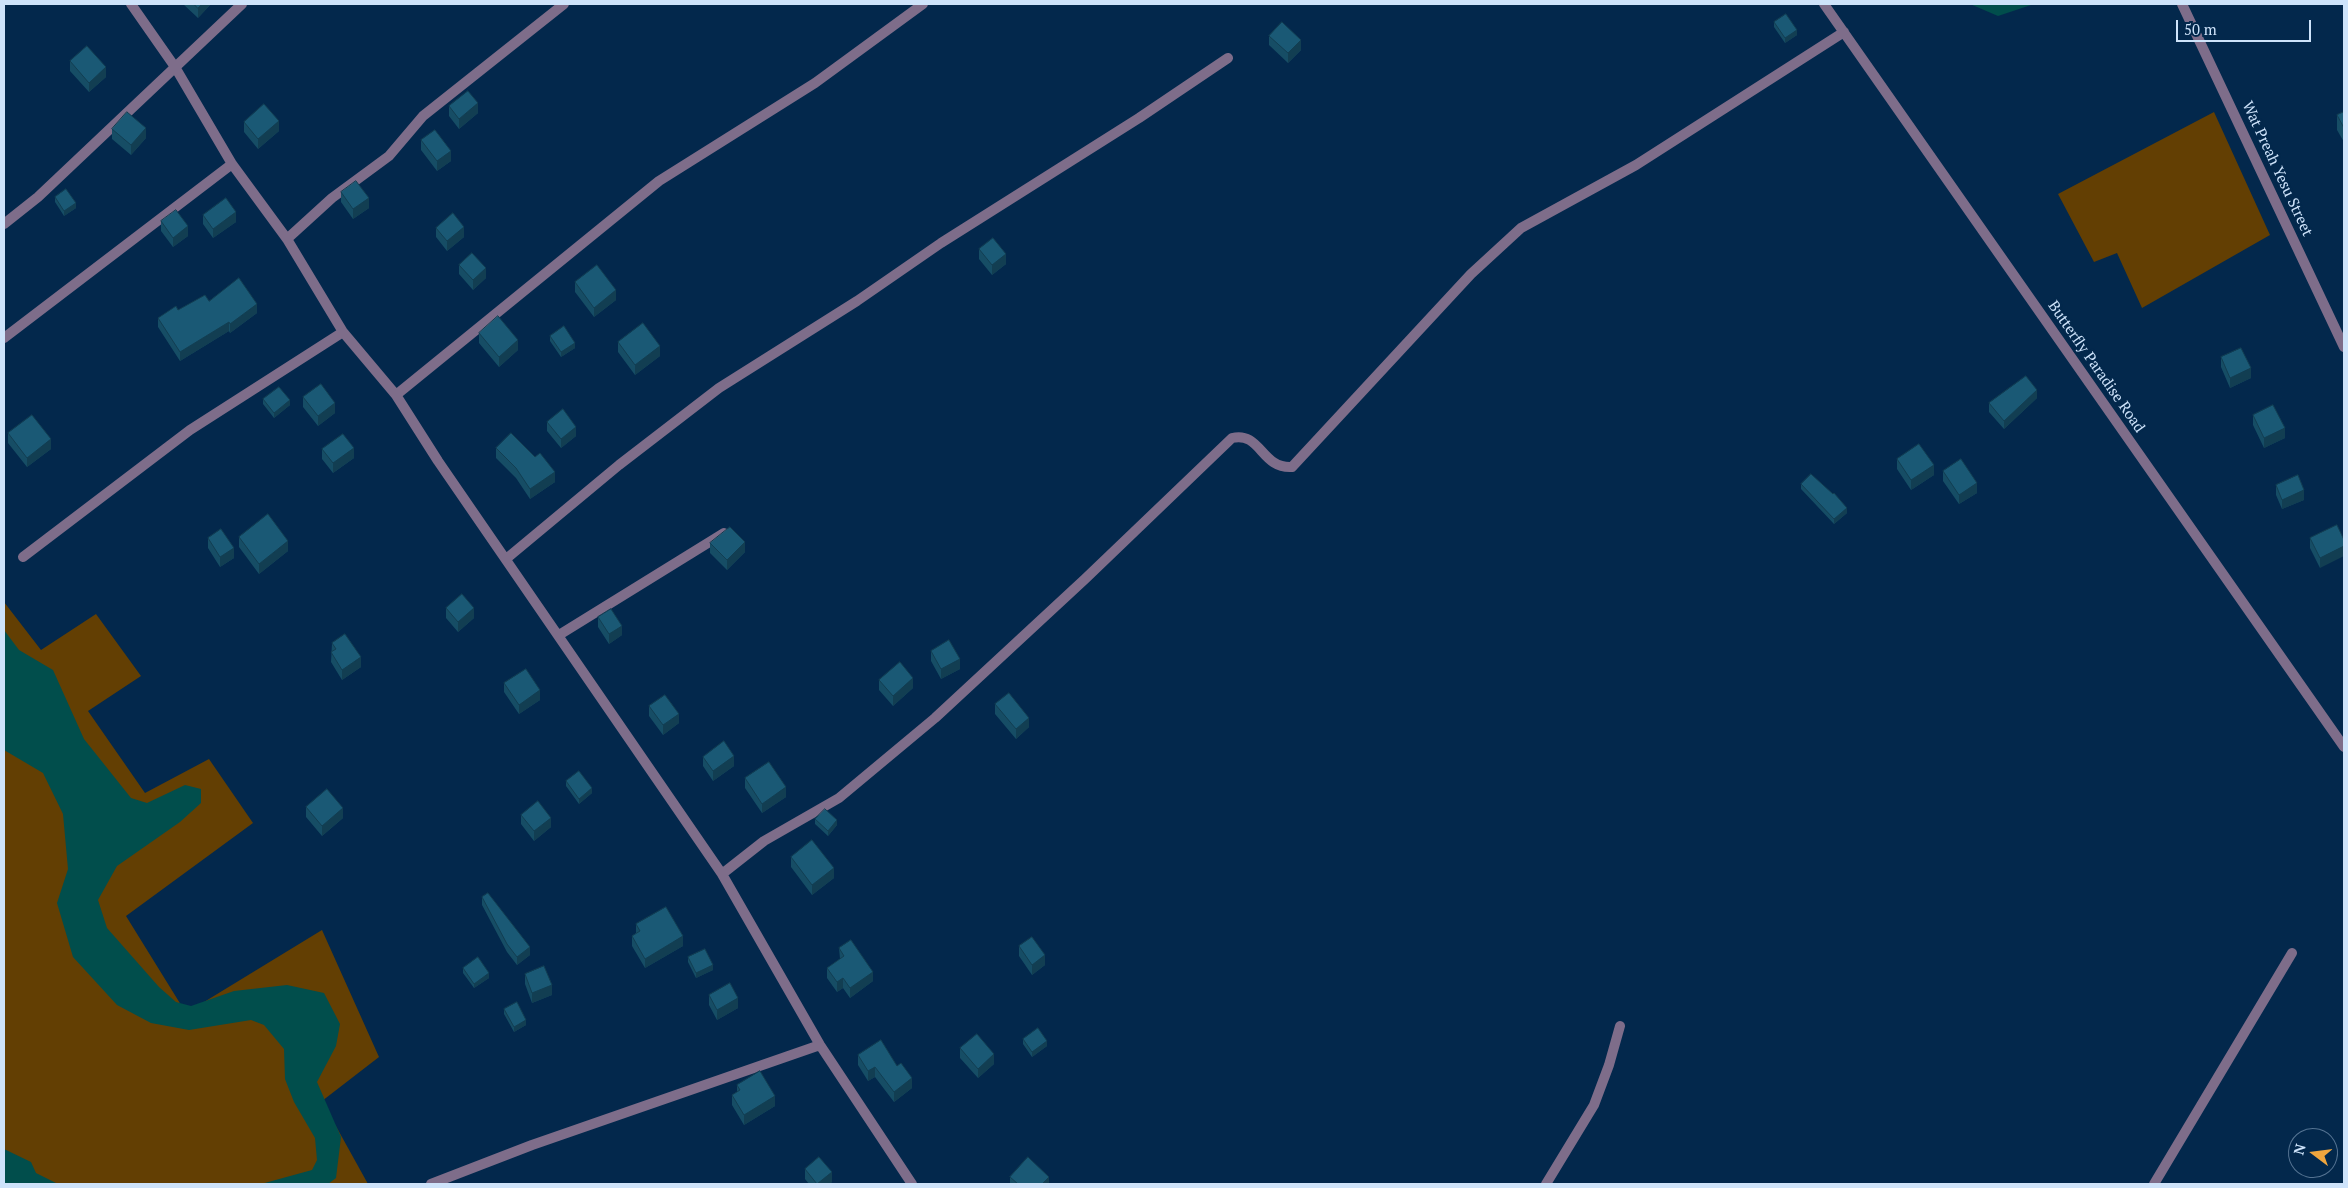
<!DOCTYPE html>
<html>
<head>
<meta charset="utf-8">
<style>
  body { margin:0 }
  #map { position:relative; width:2348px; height:1188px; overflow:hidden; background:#03284c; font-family:"PT Serif",serif }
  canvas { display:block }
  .frame { position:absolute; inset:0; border:5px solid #cee3fa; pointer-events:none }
  .north { position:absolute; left:2288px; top:1128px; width:50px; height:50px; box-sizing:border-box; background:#03284c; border:1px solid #547392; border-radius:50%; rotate:285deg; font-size:14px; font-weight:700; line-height:20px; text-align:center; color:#cee3fa }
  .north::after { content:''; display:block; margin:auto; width:18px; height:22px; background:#f0a63e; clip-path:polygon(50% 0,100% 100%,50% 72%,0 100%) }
  .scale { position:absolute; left:2176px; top:20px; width:135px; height:22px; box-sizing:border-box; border:2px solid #cee3fa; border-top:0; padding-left:6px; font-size:15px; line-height:18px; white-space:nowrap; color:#cee3fa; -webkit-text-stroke:4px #03284c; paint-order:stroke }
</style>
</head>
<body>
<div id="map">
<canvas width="2348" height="1188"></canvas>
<div class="frame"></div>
<div class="north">N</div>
<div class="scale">50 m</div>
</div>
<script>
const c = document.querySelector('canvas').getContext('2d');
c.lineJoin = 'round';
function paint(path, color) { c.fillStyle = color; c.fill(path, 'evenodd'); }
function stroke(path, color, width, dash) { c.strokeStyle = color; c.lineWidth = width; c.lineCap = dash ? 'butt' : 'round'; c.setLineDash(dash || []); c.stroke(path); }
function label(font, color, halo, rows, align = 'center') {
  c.font = font + ' "PT Serif",serif'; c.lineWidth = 4.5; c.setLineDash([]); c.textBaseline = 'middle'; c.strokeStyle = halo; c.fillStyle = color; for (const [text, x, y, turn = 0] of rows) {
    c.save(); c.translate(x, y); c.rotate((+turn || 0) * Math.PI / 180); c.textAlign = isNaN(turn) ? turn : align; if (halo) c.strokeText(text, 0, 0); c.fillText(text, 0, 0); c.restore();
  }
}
paint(new Path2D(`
  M2214,112L2270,235L2142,308L2117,253L2094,262L2058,194Z
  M4,602L41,650L96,614L141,676L88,711L145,793L209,759L253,823L126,916L186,1013L322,930L379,1057L322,1101L368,1184H4Z`), '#633f03');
paint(new Path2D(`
  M1970,4H2034L1998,16Z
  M4,630L19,650L53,670L84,739L131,798L147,803L185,785L201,789V803L180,822L117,866L98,900L107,928L159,987L176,1002L191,1006L234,991L287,985L324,993L340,1024L336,1046L317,1082L341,1137L336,1178L328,1184H261L312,1170L317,1160L315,1138L294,1102L285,1079L284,1049L264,1025L251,1020L189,1030L151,1023L117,1005L73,957L57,903L68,869L63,814L43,773L4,750Z
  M4,1149L31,1162L36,1173L58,1184H4Z`), '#014e4c');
stroke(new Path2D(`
  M131,4L175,67L232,164L287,239L343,332L396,395L438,461L722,874L820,1045L912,1184
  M1824,4L2344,747
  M2182,4L2344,347
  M4,224L38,197L242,4
  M287,239L332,198L389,156L423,116L564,4
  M4,338L232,164
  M396,395L659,181L815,83L923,4
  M23,557L190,430L343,332
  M506,559L619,465L719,388L857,301L941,243L1139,118L1228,58
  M559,635L724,533
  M722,874L764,841L839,798L935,718L1085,579L1232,438C1261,431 1261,469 1292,467L1471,274L1521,228L1636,165L1844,32
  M431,1184L532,1145L820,1045
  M1546,1184L1594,1105L1609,1065L1620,1026
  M2154,1184L2292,953`), '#7e6d8a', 10);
paint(new Path2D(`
  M183,4H211L198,18Z
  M1774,22L1797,35L1785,43L1774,27Z
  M1269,36L1301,50L1288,63L1269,45Z
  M70,61L106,77L89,92L70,71Z
  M449,106L478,113L459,129L449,116Z
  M2344,112V142L2337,130V115Z
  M244,122L279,131L258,149L244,132Z
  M112,129L146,138L131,155L112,139Z
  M421,140L451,161L437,171L421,150Z
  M341,192L369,208L353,219L341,202Z
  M55,197L76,208L64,216L55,202Z
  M203,215L236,222L213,238L203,224Z
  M161,221L188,236L173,247L161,231Z
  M436,228L464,237L447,251L436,237Z
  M979,249L1006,264L992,275L979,259Z
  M459,265L486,278L473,290L459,274Z
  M575,282L616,300L594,317L575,292Z
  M209,301L257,313L230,333L229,331L180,361L158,327V318L178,310Z
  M479,333L518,350L499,367L479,343Z
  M550,336L575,348L561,357L550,341Z
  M618,342L660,356L635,375L618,352Z
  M2221,357L2251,378L2230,388L2221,367Z
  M303,397L335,413L318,426L303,407Z
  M2037,398L2004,429L1989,412V403Z
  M263,399L290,405L274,418L263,404Z
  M2253,415L2285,438L2264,448L2253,425Z
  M547,422L576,436L561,448L547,431Z
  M8,433L51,449L27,467L8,443Z
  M496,448L555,482L530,499L516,478L496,458Z
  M322,449L354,458L333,473L322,459Z
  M1897,459L1934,475L1911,490L1897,469Z
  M1943,471L1977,493L1959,504L1943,481Z
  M1801,484L1847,513L1834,524L1801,489Z
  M2276,485L2304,500L2282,509L2276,495Z
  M2337,525L2320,568L2310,548V538Z
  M239,537L288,551L259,574L239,547Z
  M208,538L234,558L220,567L208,548Z
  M710,543L745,552L727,570L710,553Z
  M446,608L474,618L458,632L446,618Z
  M598,617L622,635L609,644L598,627Z
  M332,643L361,667L342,680L331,662Z
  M931,651L960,669L941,679L931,661Z
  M879,680L913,688L893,706L879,690Z
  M504,683L540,700L519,714L504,692Z
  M995,704L1029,727L1016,739L995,714Z
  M649,706L679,723L663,735L649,716Z
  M703,757L734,766L713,781L703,766Z
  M745,778L786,797L762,813L745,788Z
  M566,781L592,793L579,804L566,786Z
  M306,807L343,818L322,836L306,817Z
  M521,815L551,827L534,841L521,824Z
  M815,819L837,825L828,836L815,824Z
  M791,857L834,878L812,895L791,867Z
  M482,897L530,955L517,965L507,952L482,905Z
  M636,924L683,946L645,968L632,946V936L636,933Z
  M1019,946L1045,965L1032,975L1019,956Z
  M839,948L873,981L850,998L843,988L837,992L827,978V968L840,959Z
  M688,957L713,970L696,978L688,962Z
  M463,968L489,978L474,988L463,973Z
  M525,974L552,995L532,1003L525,984Z
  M709,995L738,1008L717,1020L709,1005Z
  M504,1009L526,1025L514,1032L504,1014Z
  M1023,1039L1047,1046L1032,1057L1023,1044Z
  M960,1048L994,1064L978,1078L960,1058Z
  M858,1055L912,1088L894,1102L875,1077L868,1081L858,1065Z
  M737,1085L775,1106L744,1125L732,1105V1095L737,1092Z
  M805,1169L832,1182L829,1184H809L805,1179Z
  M1010,1177L1049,1184H1010Z`), '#164d65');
paint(new Path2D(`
  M202,4H211L198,18V8Z
  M1797,30V35L1785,43V38Z
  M1301,40V50L1288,63V53Z
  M106,67V77L89,92V83Z
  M478,103V113L459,129V119Z
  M279,121V131L258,149V139Z
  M146,128V138L131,155V145Z
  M451,151V161L437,171V161Z
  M369,198V208L353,219V209Z
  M76,203V208L64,216V211Z
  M236,212V222L213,238V229Z
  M188,226V236L173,247V238Z
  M464,227V237L447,251V241Z
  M1006,254V264L992,275V265Z
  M486,268V278L473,290V280Z
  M616,290V300L594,317V308Z
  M257,304V313L230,333V324Z
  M229,322V331L180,361V352Z
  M518,340V350L499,367V357Z
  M575,343V348L561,357V352Z
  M660,346V356L635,375V365Z
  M2251,368V378L2230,388V378Z
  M2037,390V398L2004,429V421Z
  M290,400V405L274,418V413Z
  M335,403V413L318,426V416Z
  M576,427V436L561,448V439Z
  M2285,428V438L2264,448V438Z
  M51,439V449L27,467V458Z
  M354,448V458L333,473V463Z
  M1934,465V475L1911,490V480Z
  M555,472V482L530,499V489Z
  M1977,483V493L1959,504V495Z
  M2304,490V500L2282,509V500Z
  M1847,508V513L1834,524V519Z
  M288,541V551L259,574V564Z
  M745,542V552L727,570V560Z
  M2344,546V556L2320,568V558Z
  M234,548V558L220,567V557Z
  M474,608V618L458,632V622Z
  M622,626V635L609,644V634Z
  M361,657V667L342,680V670Z
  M960,659V669L941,679V669Z
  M913,678V688L893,706V696Z
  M540,690V700L519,714V705Z
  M679,714V723L663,735V725Z
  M1029,718V727L1016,739V729Z
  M734,756V766L713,781V771Z
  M786,787V797L762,813V804Z
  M592,788V793L579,804V799Z
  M343,808V818L322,836V826Z
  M551,818V827L534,841V831Z
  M837,820V825L828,836V831Z
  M834,868V878L812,895V885Z
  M683,936V946L645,968V959Z
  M530,947V955L517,965V957Z
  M1045,955V965L1032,975V965Z
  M713,965V970L696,978V973Z
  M873,972V981L850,998V988Z
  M489,973V978L474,988V984Z
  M843,978V988L837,992V982Z
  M552,985V995L532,1003V993Z
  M738,998V1008L717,1020V1010Z
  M526,1020V1025L514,1032V1027Z
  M1047,1041V1046L1032,1057V1052Z
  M994,1054V1064L978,1078V1069Z
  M875,1067V1077L868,1081V1071Z
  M912,1078V1088L894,1102V1092Z
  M775,1096V1106L744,1125V1115Z
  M832,1172V1182L829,1184H817Z
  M1049,1177V1184H1042Z`), '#123e52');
const building = new Path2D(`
  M194,4H202L198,8Z
  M1786,14L1797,30L1785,38L1774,22Z
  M1282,22L1301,40L1288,53L1269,36Z
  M87,46L106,67L89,83L70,61Z
  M468,91L478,103L459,119L449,106Z
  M264,104L279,121L258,139L244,122Z
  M127,112L146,128L131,145L112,129Z
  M2344,112V128L2337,115Z
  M435,130L451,151L437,161L421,140Z
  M356,181L369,198L353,209L341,192Z
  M66,189L76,203L64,211L55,197Z
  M226,198L236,212L213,229L203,215Z
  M176,210L188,226L173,238L161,221Z
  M453,213L464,227L447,241L436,228Z
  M993,238L1006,254L992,265L979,249Z
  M472,253L486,268L473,280L459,265Z
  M597,265L616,290L594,308L575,282Z
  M239,278L257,304L230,324L229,322L180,352L158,318L176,306L178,310L205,295L209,301Z
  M498,316L518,340L499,357L479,333Z
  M643,323L660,346L635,365L618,342Z
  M564,326L575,343L561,352L550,336Z
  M2241,348L2251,368L2230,378L2221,357Z
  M2026,376L2037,390L2004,421L1989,403Z
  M321,384L335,403L318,416L303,397Z
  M279,387L290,400L274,413L263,399Z
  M2273,405L2285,428L2264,438L2253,415Z
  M563,409L576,427L561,439L547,422Z
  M32,415L51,439L27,458L8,433Z
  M511,433L535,457L540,453L555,472L530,489L516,468L496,448Z
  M343,434L354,448L333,463L322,449Z
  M1919,444L1934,465L1911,480L1897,459Z
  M1961,459L1977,483L1959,495L1943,471Z
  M1811,474L1833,494L1834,493L1847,508L1834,519L1801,484Z
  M2298,475L2304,490L2282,500L2276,485Z
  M268,514L288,541L259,564L239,537Z
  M2337,525L2344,540V546L2320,558L2310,538Z
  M730,527L745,542L727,560L710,543Z
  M221,529L234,548L220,557L208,538Z
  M462,594L474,608L458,622L446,608Z
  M611,609L622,626L609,634L598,617Z
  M345,634L361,657L342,670L331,652L336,649L332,643Z
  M949,640L960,659L941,669L931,651Z
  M900,662L913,678L893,696L879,680Z
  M526,669L540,690L519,705L504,683Z
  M1009,693L1029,718L1016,729L995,704Z
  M665,695L679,714L663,725L649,706Z
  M724,741L734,756L713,771L703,757Z
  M769,762L786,787L762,804L745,778Z
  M579,771L592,788L579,799L566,781Z
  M327,789L343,808L322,826L306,807Z
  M538,801L551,818L534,831L521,815Z
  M825,809L837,820L828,831L815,819Z
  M812,840L834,868L812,885L791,857Z
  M488,893L530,947L517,957L507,944L482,897Z
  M666,907L683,936L645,959L632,936L640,931L636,924Z
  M1032,937L1045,955L1032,965L1019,946Z
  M851,940L873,972L850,988L843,978L837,982L827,968L844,956L839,948Z
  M705,949L713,965L696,973L688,957Z
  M478,957L489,973L474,984L463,968Z
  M544,966L552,985L532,993L525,974Z
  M730,983L738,998L717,1010L709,995Z
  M517,1002L526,1020L514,1027L504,1009Z
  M1038,1028L1047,1041L1032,1052L1023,1039Z
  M977,1034L994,1054L978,1069L960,1048Z
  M881,1040L897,1066L901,1063L912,1078L894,1092L875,1067L868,1071L858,1055Z
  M760,1071L775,1096L744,1115L732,1095L740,1090L737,1085Z
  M819,1157L832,1172L817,1184L805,1169Z
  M1028,1157L1049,1177L1042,1184H1018L1010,1177Z`);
paint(building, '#1a5975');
stroke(building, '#123e52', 1);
label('15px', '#cee3fa', '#03284c', [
  ["Wat Preah Yesu Street",2277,169,65],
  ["Butterfly Paradise Road",2096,367,55]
]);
</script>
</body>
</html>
